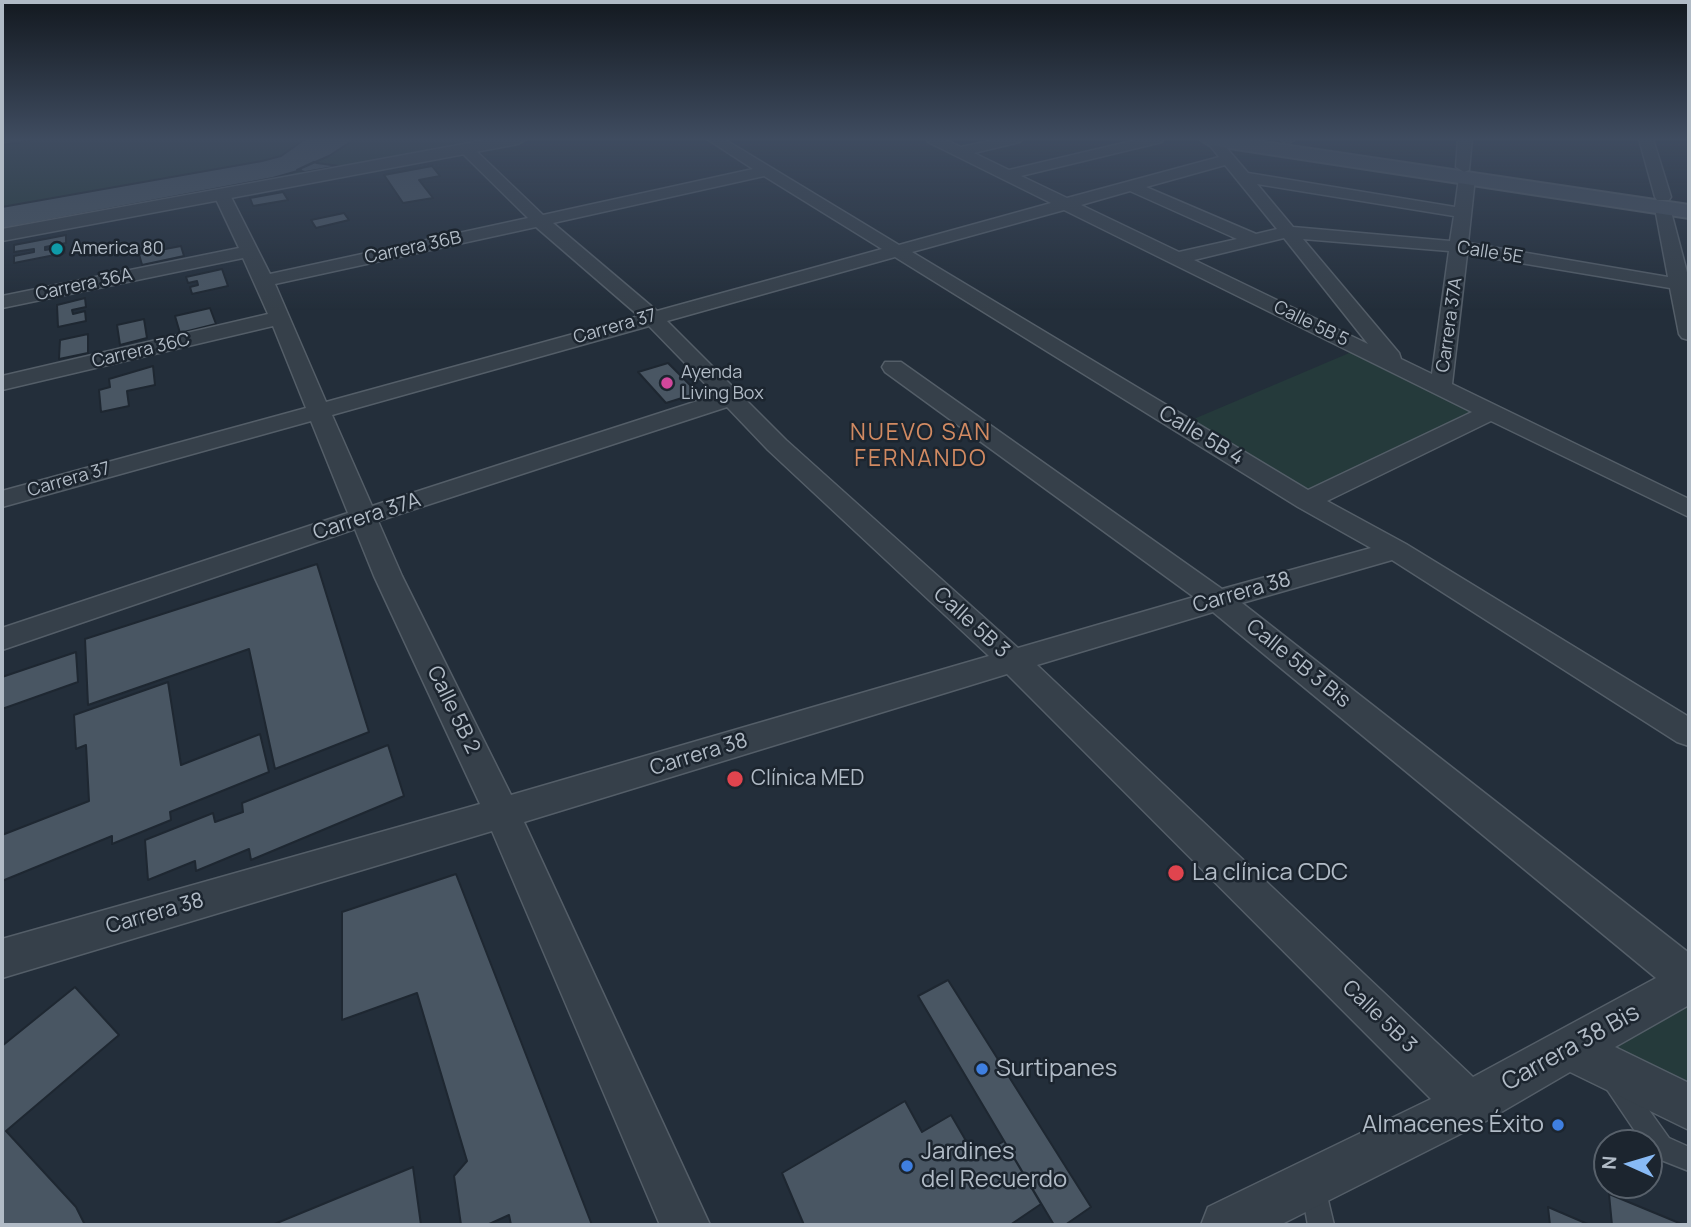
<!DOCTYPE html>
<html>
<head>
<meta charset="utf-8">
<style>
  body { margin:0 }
  #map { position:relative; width:1691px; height:1227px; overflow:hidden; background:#232e3a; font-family:Manrope,sans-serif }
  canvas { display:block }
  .frame { position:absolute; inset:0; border:4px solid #b1bbc6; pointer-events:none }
  .north { position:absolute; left:1593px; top:1129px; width:70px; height:70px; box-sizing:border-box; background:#1c252f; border:2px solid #58616b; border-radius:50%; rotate:274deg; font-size:19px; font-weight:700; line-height:28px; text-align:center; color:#b1bbc6 }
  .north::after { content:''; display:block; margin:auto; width:24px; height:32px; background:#88baf5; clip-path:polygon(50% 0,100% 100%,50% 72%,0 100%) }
</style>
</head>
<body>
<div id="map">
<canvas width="1691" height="1227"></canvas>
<div class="frame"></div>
<div class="north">N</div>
</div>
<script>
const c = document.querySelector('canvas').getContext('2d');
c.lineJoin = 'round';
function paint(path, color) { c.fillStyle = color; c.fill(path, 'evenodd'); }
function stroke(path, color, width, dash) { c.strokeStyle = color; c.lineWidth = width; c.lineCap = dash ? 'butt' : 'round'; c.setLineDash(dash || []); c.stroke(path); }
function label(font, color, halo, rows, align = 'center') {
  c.font = font + ' Manrope,sans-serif'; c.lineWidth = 5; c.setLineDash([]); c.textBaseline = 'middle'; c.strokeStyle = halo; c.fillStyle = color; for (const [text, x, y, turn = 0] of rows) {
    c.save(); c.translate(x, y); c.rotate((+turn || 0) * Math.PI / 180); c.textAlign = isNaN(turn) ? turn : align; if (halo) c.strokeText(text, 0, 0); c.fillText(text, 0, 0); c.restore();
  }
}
paint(new Path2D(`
  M2,139H518L2,235Z
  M1361,348L1491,412L1307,501L1182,424Z
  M1689,982V1107L1570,1049Z`), '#253a3b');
const building = new Path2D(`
  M2,139H41L2,145Z
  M305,139H355L329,156L297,170H301L273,178L2,229V207L262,161L281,156Z
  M314,162L317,163L339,166L305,172L297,170Z
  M432,166L440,176L419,180L433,198L403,203L384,175Z
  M283,192L288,200L253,206L250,198Z
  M344,213L349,220L316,228L311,220Z
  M66,235V243L45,247V250L65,247V253L14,263V256L34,252V249L14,252V245Z
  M181,246L184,256L142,265L139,254Z
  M222,269L228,286L192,294L190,287L198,285L197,281L188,283L186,277Z
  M85,298L86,307L72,310L73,314L85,311L86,321L58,327L57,305Z
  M210,308L216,324L180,333L175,316Z
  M144,319L147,338L120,345L117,325Z
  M88,334V353L59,359L60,340Z
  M668,363L698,393L666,403L638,372Z
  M153,366L155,385L127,391L129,406L101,412L99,390L110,387L109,379Z
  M317,564L369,732L275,769L249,649L88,705L85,639Z
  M76,652L78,682L2,709V677Z
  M168,682L181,765L260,734L269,772L170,812L171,820L112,844V836L2,881V835L89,801L86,745L76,749L74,715Z
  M388,745L404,796L251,860L249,849L196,871L195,861L148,880L145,840L213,813L215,822L243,812L242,803Z
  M456,874L592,1225H511L509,1215L487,1225H461L454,1176L467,1161L417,993L342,1020V912Z
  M948,980L1091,1207L1065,1225H1054L918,996Z
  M75,987L119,1035L6,1131L76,1207L85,1225H2V1046Z
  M905,1101L922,1132L951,1115L976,1158L1004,1141L1041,1204L1010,1225H804L782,1173Z
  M413,1167L421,1225H272Z
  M1609,1194L1684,1225H1612Z
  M1548,1207L1590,1225H1550Z`);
paint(building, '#495663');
stroke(building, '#1e2731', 2);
const service = new Path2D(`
  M1616,1071L1624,1075L1669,1138L1689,1147V1171L1651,1156L1649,1143H1643L1608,1091L1604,1083L1608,1075Z
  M1314,1175L1323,1179L1334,1225H1308L1301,1188L1305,1179Z`);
const minor = new Path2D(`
  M707,139H724L899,245L1051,203L928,142L926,139H944L961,147L998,139H1022L1020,142L974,153L1009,170L1140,139H1164L1162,142L1021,176L1067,198L1219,157L1205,139H1219L1248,173L1455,207L1459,178L1467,173L1475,178L1468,243L1668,277L1655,208L1657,204H1669L1689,280V340L1682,338L1679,334L1670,288L1467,254L1452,384L1689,499V517L1491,421L1327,501L1406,544L1689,717V746L1677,742L1392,560L1242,603L1689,953V1005L1615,1047L1689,1083V1130L1570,1072L1486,1121L1280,1225H1201L1208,1207L1431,1099L1007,674L524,822L710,1225H660L492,831L2,978V939L480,804L374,576L355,529L2,650V628L348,513L311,421L2,507V491L306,408L273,326L2,390V376L268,314L243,258L2,308V296L239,248L214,195L222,190L230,195L270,274L528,218L461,152L459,149L461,146H471L543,215L753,169ZM1225,165L1277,229L1256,234L1146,187ZM764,176L882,249L657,311L553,223ZM1257,184L1454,216L1450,241L1293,227ZM1130,191L1237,239L1179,252L1081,205ZM1064,210L1472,412L1308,490L912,252ZM536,227L639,316L326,402L275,284ZM1284,238L1368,344L1194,260ZM1303,239L1449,251L1432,374L1401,359L1399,353ZM895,257L1298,507L1371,548L1222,589L901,362H885L882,367L885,372L1194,597L1018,648L786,440L667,321ZM649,326L716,395L372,506L332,415ZM727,407L768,450L989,656L511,795L402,576L378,521ZM1213,612L1656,978L1473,1077L1037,665Z
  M1280,139H1294V140L1287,144Z
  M1458,139H1472L1469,170L1464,172L1456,167Z
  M1639,139H1653L1671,197L1669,200H1657L1655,197Z`);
const tertiary = new Path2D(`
  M491,139H527L518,144L2,241V229Z`);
const secondary = new Path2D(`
  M1200,139H1244L1689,205V218L1209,145Z`);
stroke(service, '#545e68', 3);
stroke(minor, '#545e68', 3);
stroke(tertiary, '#545e68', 3);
stroke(secondary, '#545e68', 4);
paint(service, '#36404a');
paint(minor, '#36404a');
paint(tertiary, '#36404a');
paint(secondary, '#444f5d');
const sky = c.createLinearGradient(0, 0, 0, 310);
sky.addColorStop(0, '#131920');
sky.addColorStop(0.45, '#3f4c60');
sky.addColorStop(1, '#3f4c6000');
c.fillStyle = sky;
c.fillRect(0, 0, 1691, 310);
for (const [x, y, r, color] of [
  [57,249,7,"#0f9aa8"],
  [667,383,7,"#d1479c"],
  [735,779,9,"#e0444e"],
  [1176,873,9,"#e0444e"],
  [982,1069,7,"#3f7fe0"],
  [1558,1125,7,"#3f7fe0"],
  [907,1166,7,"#3f7fe0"]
]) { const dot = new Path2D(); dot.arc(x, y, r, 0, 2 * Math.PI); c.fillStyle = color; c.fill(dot); stroke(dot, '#1c252f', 2.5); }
label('18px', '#b1bbc6', '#1c252f', [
  ["Carrera 36B",413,248,-12],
  ["Calle 5E",1490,253,9],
  ["Carrera 36A",84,285,-12],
  ["Calle 5B 5",1311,324,26],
  ["Carrera 37A",1450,325,-82],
  ["Carrera 37",615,327,-16],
  ["Carrera 36C",141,351,-13],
  ["Carrera 37",69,480,-16]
]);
label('18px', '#b1bbc6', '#1c252f', [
  ["America 80",71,249],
  ["Ayenda",681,373],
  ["Living Box",681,394]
], 'left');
label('21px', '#b1bbc6', '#1c252f', [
  ["Calle 5B 4",1201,436,31],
  ["Carrera 37A",367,517,-18],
  ["Carrera 38",1242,593,-16],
  ["Calle 5B 3",971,623,42],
  ["Calle 5B 3 Bis",1298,664,39],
  ["Calle 5B 2",453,710,64],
  ["Carrera 38",699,755,-17],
  ["Carrera 38",155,914,-16],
  ["Calle 5B 3",1379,1017,44]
]);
label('21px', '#b1bbc6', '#1c252f', [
  ["Clínica MED",751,779]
], 'left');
c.letterSpacing = '2px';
label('23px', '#d18a62', '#1c252f', [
  ["NUEVO SAN",921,434],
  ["FERNANDO",921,460]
]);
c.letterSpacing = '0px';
label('24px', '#b1bbc6', '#1c252f', [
  ["La clínica CDC",1192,873],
  ["Surtipanes",996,1069],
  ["Almacenes Éxito",1544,1125,"right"],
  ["Jardines",921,1152],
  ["del Recuerdo",921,1180]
], 'left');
label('24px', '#b1bbc6', '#1c252f', [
  ["Carrera 38 Bis",1571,1048,-29]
]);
</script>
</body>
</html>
